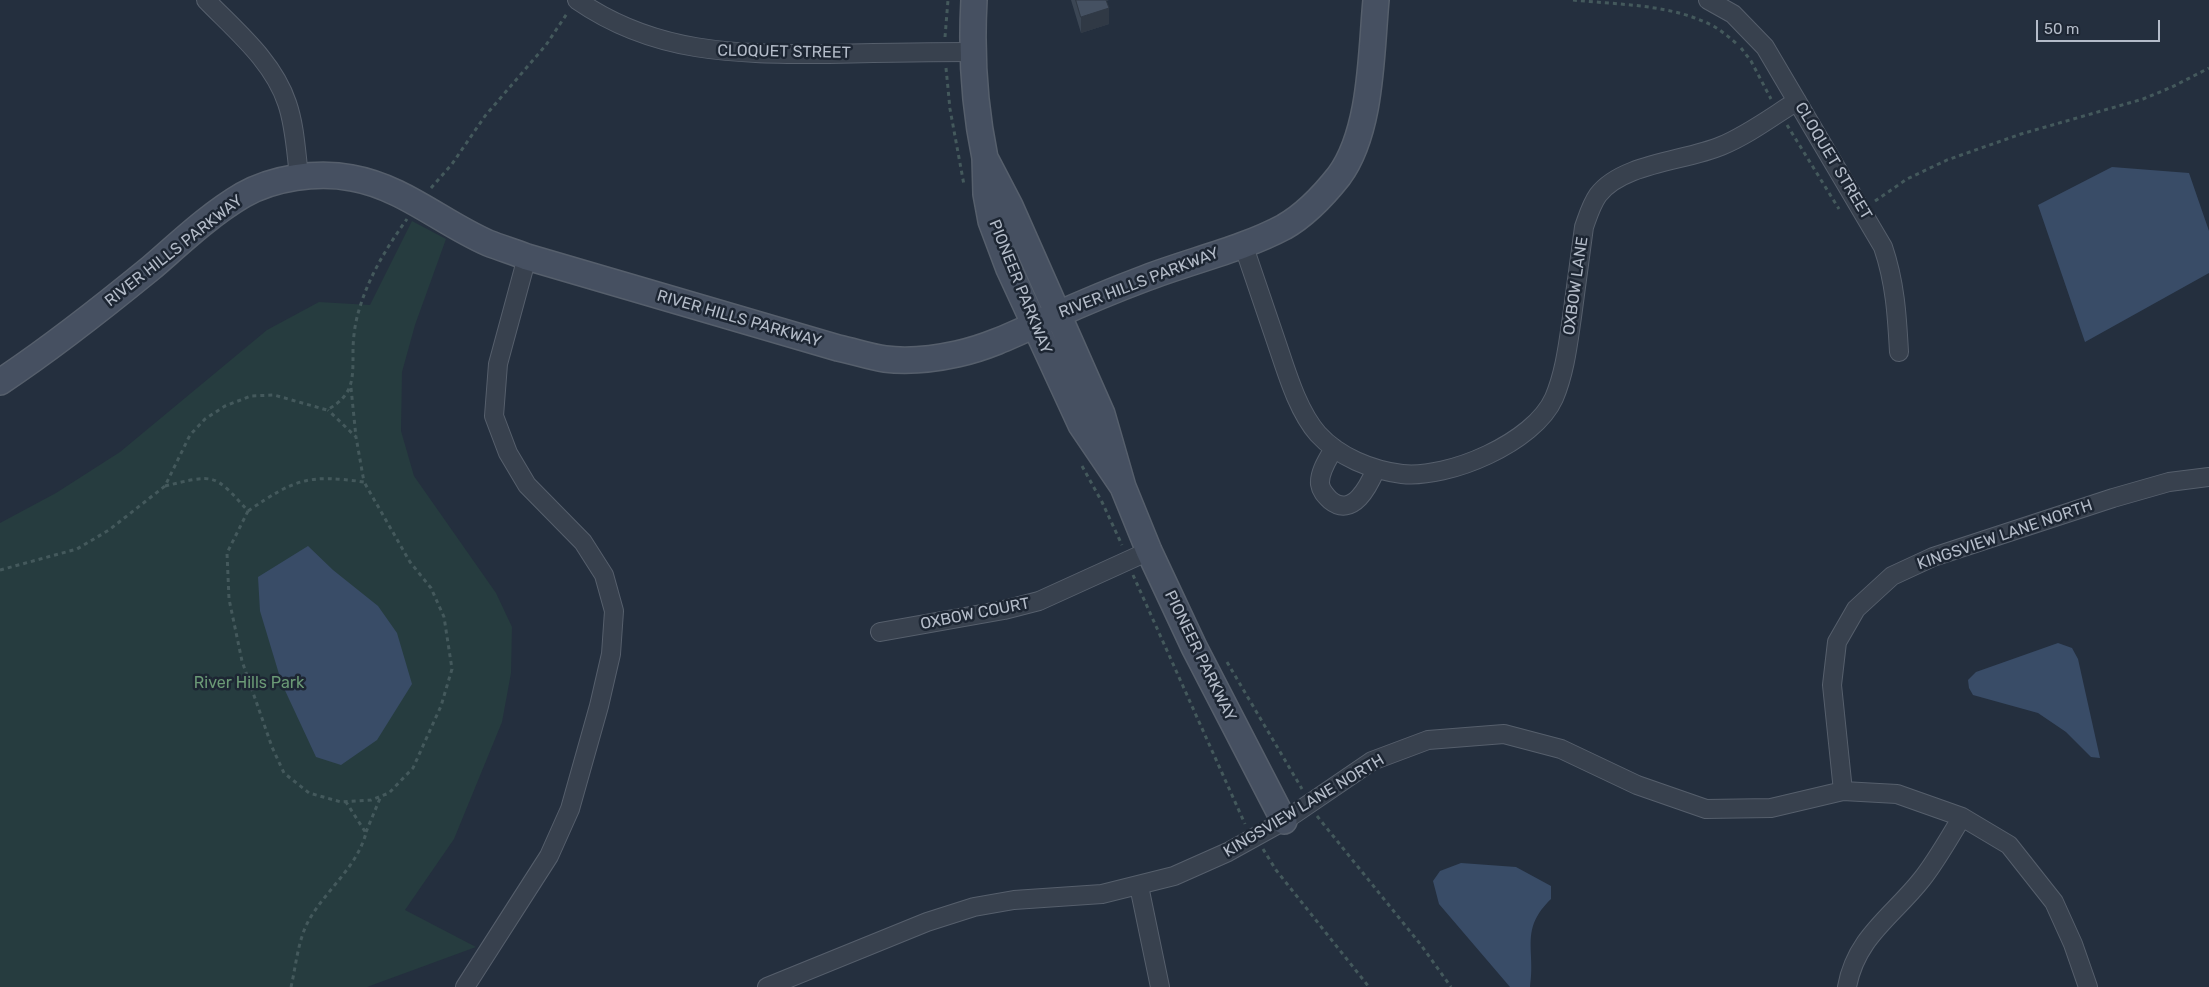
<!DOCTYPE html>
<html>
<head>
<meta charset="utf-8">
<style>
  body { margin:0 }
  #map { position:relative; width:2209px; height:987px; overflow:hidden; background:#242f3e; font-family:Rubik,sans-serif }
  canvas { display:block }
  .scale { position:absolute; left:2036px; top:20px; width:124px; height:22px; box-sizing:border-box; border:2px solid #b4bcc9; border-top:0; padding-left:6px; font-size:15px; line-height:18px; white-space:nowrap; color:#b4bcc9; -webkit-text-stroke:4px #1d2633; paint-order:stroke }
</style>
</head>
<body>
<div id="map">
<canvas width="2209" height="987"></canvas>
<div class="scale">50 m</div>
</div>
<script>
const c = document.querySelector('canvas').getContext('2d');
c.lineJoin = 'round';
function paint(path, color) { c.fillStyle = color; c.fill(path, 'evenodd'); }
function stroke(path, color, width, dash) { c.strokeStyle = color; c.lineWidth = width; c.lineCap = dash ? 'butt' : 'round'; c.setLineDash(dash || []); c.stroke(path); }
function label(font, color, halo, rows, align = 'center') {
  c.font = font + ' Rubik,sans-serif'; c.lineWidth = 5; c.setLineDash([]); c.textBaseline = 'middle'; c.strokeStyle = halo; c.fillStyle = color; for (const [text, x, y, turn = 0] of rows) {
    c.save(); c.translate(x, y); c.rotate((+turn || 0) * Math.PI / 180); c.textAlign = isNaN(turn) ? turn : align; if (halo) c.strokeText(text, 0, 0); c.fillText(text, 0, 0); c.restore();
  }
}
paint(new Path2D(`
  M412,221L446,239L415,325L402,372L401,431L414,476L496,593L512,627L511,673L502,722L454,839L405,910L476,947L367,987H0V523L56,493L120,452L267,330L319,302L370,305Z`), '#263c3f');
paint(new Path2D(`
  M2112,167L2189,173L2209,231V273L2085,342L2038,205Z
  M308,546L333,570L378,606L397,633L412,684L377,740L341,765L316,757L282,684L260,611L258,577Z
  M2058,643L2072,648L2078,659L2100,758L2091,757L2066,732L2038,713L1973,695L1969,688L1968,680L1976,672Z
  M1461,863L1516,867L1551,886V899C1519,930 1536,949 1530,987H1510L1439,904L1433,881L1440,871Z`), '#394c67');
const street = new Path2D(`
  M206,0C236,31 273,61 287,103C295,126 296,152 299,176
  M577,0C655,54 735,54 826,54C875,53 923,52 971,52
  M1708,0L1733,14L1765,47L1883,247C1895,282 1897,315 1899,352
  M1243,244C1254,276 1265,309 1276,341C1286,370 1297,410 1318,434C1339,457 1371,470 1402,474C1448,479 1534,443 1554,398C1565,372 1568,344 1572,317C1576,287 1580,257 1584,227C1588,216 1591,205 1598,195C1622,163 1686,161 1721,146C1748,135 1773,116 1797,101
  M1334,448C1329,458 1319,471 1320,484C1321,491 1325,495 1330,500C1353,519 1369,485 1376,469
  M880,632L1004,610L1039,601L1149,551
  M1843,791L1832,685L1837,642L1856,609L1892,576L1933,557L2113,498L2169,482L2209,477
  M1139,886L1160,987
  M465,987L549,856L570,809L599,706L611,654L614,611L604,575L583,542L527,485L508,453L494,416L498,364L527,257
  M767,987L927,922L974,907L1014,900L1102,894L1174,876L1228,852L1284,821L1372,761L1428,740L1504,734L1561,749L1637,785L1706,809L1771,808L1843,791L1897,794L1962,817L2009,845L2054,902L2073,944L2088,987
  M1847,987C1856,937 1893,916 1922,879C1937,860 1949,838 1962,817`);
const secondary = new Path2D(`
  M974,0C971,54 974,105 985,158
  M0,382C53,347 102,308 151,268C180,243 209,215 243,195C273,178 317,171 352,178C403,187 442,223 488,243C501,248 514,252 527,257L838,348C853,351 870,357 885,359C909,362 934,359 957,354C990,347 1021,331 1052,317C1083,303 1114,290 1146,278C1190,261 1243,249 1284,227C1305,215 1324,195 1339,176C1372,131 1371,53 1376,0
  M1123,487L1081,425L1009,269L991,221L986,194L985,158L1010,206L1102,414L1123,487L1149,551L1194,647L1284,821`);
stroke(street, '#565f6c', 20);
stroke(secondary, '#565f6c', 28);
stroke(new Path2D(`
  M1573,0C1621,5 1673,4 1715,27C1723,32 1730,38 1737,44
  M945,37L948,0
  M1741,48L1751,61L1771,99
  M946,68L950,109L964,185
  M1787,125L1839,209
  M431,188L452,164L485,116L546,45L568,12
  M1875,201L1907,179L1947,160L2021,134L2143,99L2172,87L2209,68
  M351,388L356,437
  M1082,466L1102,502L1122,545
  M165,486C215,474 214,473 248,511C295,479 308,474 364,482L356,437L328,410
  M248,511L227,553L229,599L242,661L272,747L284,773L309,793L341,802L371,800L389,793L413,768L441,706L452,669L444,617L431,588L410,562L364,482
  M0,570L77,549L109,530L165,486L190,435L205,419L225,406L251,396L274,395L327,410C354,395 353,379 353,352C353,338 355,323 359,310C369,276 387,247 407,219
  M1133,575L1245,824
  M1227,662L1302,789
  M1317,816L1421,945L1451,987
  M366,832L381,796
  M1263,849L1276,870L1369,987
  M291,987C296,966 298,939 309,920C326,890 357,867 366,833L346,802`), '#44595c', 3, [4, 4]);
stroke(street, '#38414e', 18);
stroke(secondary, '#465061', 25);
paint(new Path2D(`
  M1071,0H1109L1106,1L1109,24L1081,33Z`), '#3b4654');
paint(new Path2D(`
  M1109,8V24L1081,33V17Z`), '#303945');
const building = new Path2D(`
  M1076,0H1106L1109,8L1081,17Z`);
paint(building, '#455162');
stroke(building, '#303945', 1);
label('16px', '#b4bcc9', '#1d2633', [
  ["CLOQUET STREET",784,52,1],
  ["CLOQUET STREET",1833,161,59],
  ["RIVER HILLS PARKWAY",174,251,-38],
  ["RIVER HILLS PARKWAY",1139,283,-21],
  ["OXBOW LANE",1576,286,-82],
  ["PIONEER PARKWAY",1020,287,68],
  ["RIVER HILLS PARKWAY",739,319,16],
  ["KINGSVIEW LANE NORTH",2005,535,-19],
  ["OXBOW COURT",975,614,-11],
  ["PIONEER PARKWAY",1200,656,64],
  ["KINGSVIEW LANE NORTH",1304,806,-31]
]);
label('16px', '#6b9a76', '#1d2633', [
  ["River Hills Park",249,683]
]);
</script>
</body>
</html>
